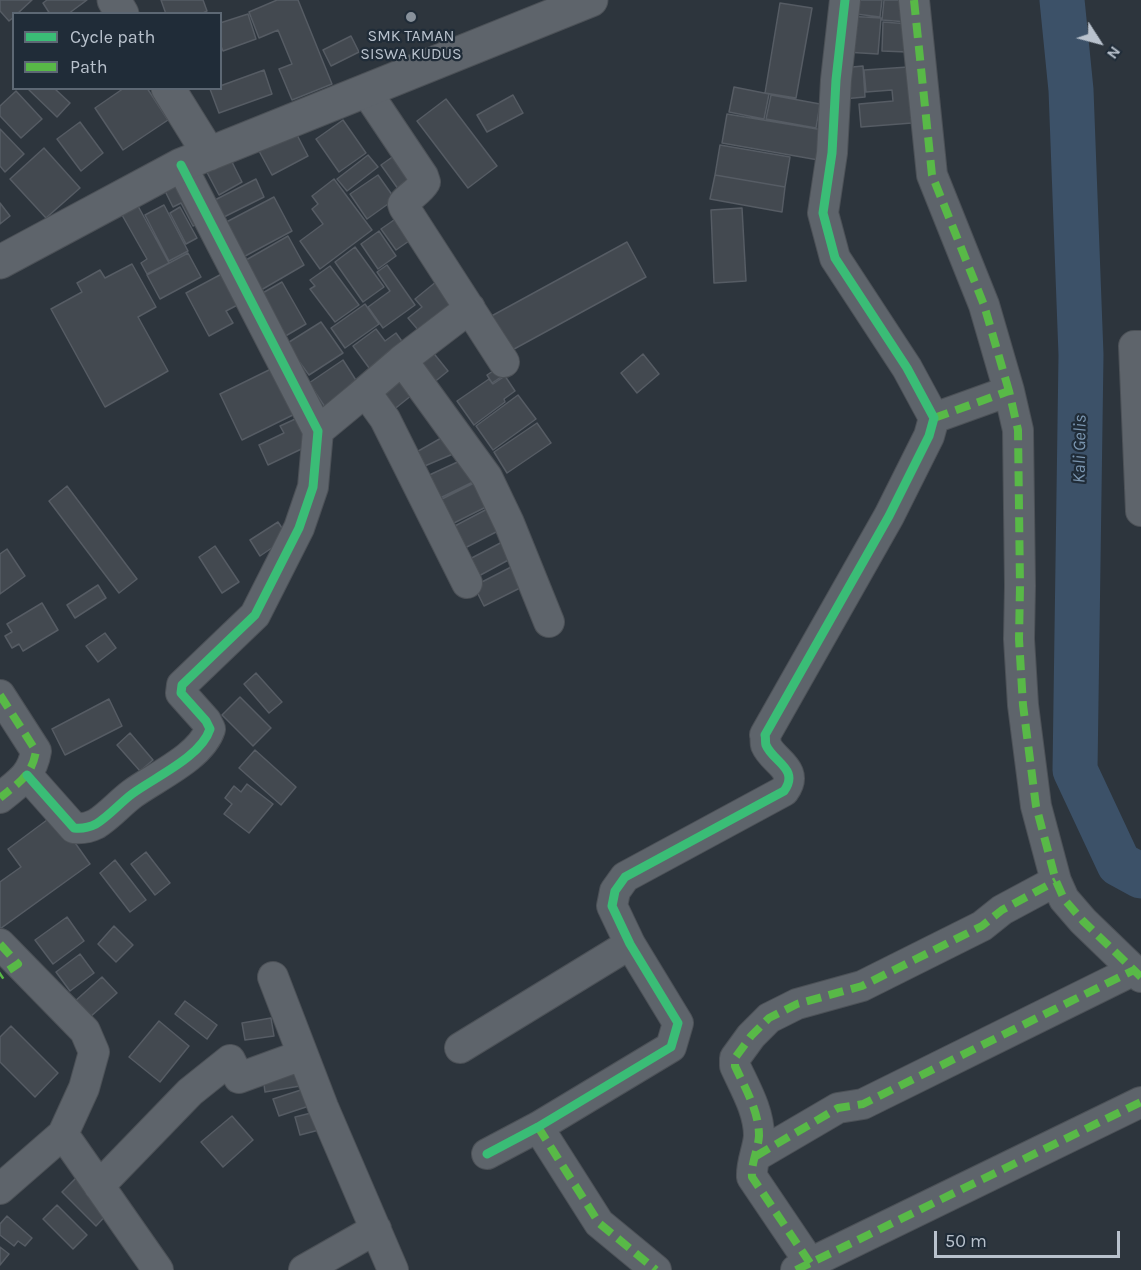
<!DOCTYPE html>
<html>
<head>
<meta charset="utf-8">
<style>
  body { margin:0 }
  #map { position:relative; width:1141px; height:1270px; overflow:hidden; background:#2d353d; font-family:Karla,sans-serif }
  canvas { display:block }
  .legend { position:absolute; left:12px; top:12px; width:210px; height:78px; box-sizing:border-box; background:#202c38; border:2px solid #5d6874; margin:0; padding:8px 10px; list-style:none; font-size:18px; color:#b9c2cd }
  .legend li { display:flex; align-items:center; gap:12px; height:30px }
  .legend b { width:30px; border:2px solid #5d6874 }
  .north { position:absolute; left:1069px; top:12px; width:60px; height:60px; -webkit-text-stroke:4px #202c38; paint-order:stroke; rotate:126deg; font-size:16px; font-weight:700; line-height:24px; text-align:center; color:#b9c2cd }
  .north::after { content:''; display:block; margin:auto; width:21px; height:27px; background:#b9c2cd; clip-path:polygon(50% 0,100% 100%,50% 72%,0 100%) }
  .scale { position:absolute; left:934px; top:1231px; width:186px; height:27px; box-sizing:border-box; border:3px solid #b9c2cd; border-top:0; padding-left:8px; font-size:18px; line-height:21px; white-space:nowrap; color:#b9c2cd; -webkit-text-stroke:4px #202c38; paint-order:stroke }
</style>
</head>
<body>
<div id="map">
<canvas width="1141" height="1270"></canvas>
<ul class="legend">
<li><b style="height:8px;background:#3abd76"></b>Cycle path</li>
<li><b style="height:8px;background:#58b947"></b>Path</li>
</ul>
<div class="north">N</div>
<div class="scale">50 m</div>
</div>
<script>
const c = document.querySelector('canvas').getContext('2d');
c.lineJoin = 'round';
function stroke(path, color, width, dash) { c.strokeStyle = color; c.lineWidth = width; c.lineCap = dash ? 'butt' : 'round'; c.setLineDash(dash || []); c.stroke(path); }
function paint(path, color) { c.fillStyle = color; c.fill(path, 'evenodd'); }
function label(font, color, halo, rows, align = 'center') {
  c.font = font + ' Karla,sans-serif'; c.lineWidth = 4.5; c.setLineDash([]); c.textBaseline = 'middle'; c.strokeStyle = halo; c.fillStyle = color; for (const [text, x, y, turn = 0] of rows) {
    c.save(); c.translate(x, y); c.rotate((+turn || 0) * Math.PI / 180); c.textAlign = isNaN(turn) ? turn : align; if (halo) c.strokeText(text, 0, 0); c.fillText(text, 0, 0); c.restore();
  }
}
stroke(new Path2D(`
  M1062,0L1071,90L1081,355L1075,770L1119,864L1141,876`), '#3c5168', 45);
const building = new Path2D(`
  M0,0H32L17,14H14V17L9,21L0,11Z
  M47,0H87L68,14H50L43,3Z
  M161,0H203L207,11L201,14H166Z
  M277,0H298L332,84L292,100L279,69L292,64L278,30L259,38L249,12Z
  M850,0H882L880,17L848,13Z
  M884,0H909L907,22L882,20Z
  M780,3L812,8L796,98L765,93Z
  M248,14L256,39L223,51L220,44V23Z
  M847,16L881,18L878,54L845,52Z
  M883,22L909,24L907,52L882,51Z
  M351,36L359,52L331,66L323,50Z
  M863,66L865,97L843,99L841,68Z
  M908,67L912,123L861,127L859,104L893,101L892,90L866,92L864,70Z
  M264,70L272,94L219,113L210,89L220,88V86Z
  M734,87L769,94L764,119L729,112Z
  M27,88H54L70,103L57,117Z
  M124,88H147L168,120L123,150L95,108Z
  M16,91L42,119L21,138L0,116V106Z
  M513,95L523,113L487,132L477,115Z
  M771,95L820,104L816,128L766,119Z
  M446,99L497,166L468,188L417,121Z
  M727,114L829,131L824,161L722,143Z
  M343,120L366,153L339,172L316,139Z
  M80,122L103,153L81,171L57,139Z
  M0,129L24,154L5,172L0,166Z
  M296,133L308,156L272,175L259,151Z
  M720,145L790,157L785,187L715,175Z
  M44,148L80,188L46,218L10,179Z
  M226,150L242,182L219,195L202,163Z
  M398,153L417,181L401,193L381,165Z
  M368,155L378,167L347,191L337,179Z
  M184,174L208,219L193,226L181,203L173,207L162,185Z
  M378,175L395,199L367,219L350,194Z
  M715,175L785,187L782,212L710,199Z
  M256,179L264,197L216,221L207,204Z
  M334,179L372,230L320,269L300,241L323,224L312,209L318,204L312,196Z
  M274,197L292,231L234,262L215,228Z
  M0,203L10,216L0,224Z
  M164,205L188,251L169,261L145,215Z
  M138,206L169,263L147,274L141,263L147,259L122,215Z
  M180,207L197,238L186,244L170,213Z
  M742,208L746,281L714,283L711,210Z
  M404,213L419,234L396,250L381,229Z
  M379,231L396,256L378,269L361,244Z
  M288,236L304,265L256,293L239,264Z
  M627,242L646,277L505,354L486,319Z
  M355,247L384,287L363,302L335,262Z
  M188,253L201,277L160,299L147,275Z
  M132,264L156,307L138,317L168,371L105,407L51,309L82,292L77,283L100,270L105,278Z
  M387,265L415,305L383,328L368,307L390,291L377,272Z
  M330,266L359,305L335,322L310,289L315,286L310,280Z
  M231,269L247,300L226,311L233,323L209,336L186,293Z
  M442,277L466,307L424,337L408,318L422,307L415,299Z
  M282,282L306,324L277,341L259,295Z
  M365,304L379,324L345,348L331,328Z
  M321,322L343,353L309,375L286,344Z
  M376,329L385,341L396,333L409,351L375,376L353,346Z
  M427,345L448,371L427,388L407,362Z
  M643,354L659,374L637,393L621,373Z
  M343,360L361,388L327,410L309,383Z
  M499,367L504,375L492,383L487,375Z
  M273,368L303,410L242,440L220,394Z
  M404,373L417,391L392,411L379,392Z
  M505,376L515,391L504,399L505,402L474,425L457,401L489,379L493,384Z
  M518,395L536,419L493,450L476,426Z
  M304,415L316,442L268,465L259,445L284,433L280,426Z
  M537,423L551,443L507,473L494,452Z
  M450,433L460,451L420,468L413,454Z
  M464,459L475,481L436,500L425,477Z
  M476,482L488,506L448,526L436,502Z
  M67,486L137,579L119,593L49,501Z
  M489,508L500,530L461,550L451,528Z
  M278,522L288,537L260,556L250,540Z
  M506,540L514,557L475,578L466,561Z
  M215,546L239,582L222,593L199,557Z
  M7,549L25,576L0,594V554Z
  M515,565L526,585L484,606L474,586Z
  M98,585L106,598L75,618L67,605Z
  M42,603L58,630L23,651L19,644L12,648L5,636L12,632L7,624Z
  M105,633L116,648L98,662L86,646Z
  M256,673L282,702L269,713L244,684Z
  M240,697L271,728L253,746L222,715Z
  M109,699L122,726L65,755L52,729Z
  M130,733L153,760L140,771L117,745Z
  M255,750L296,787L281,805L239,768Z
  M247,784L273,804L249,833L224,814L232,804L225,798L234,786L241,792Z
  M51,817L61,823L90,864L0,929V882L21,867L8,849Z
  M146,852L170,883L155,895L131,864Z
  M115,860L146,900L130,912L100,873Z
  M67,917L84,941L53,964L35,940Z
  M114,926L133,945L116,962L98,944Z
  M80,954L94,973L70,991L56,972Z
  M102,977L117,993L89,1018L74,1002Z
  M185,1001L217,1025L207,1039L175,1014Z
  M271,1018L274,1036L245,1040L242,1023Z
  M159,1021L189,1046L160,1082L129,1057Z
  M11,1026L58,1073L35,1097L0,1062V1037Z
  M297,1065L300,1086L265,1092L262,1070Z
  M307,1088L312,1105L279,1116L273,1099Z
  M315,1112L319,1130L300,1135L295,1117Z
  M232,1116L253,1140L223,1167L201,1142Z
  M79,1175L112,1209L96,1226L62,1192Z
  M57,1205L87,1235L73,1249L43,1219Z
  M7,1216L32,1238L25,1246L18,1241L14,1246L0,1235V1224Z
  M0,1247L9,1254L0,1265Z`);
paint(building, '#434950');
stroke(building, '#565c64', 1.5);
const minor = new Path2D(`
  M914,0L932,175L984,305L1009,391
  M366,91L423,176L425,182C420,191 409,196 403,204L404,207L504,362
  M1141,346H1134L1141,511
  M402,360L470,308
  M359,397L402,360L487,477L509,523L549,622
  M934,418L1009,391L1018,430L1020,586L1019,639L1023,705L1036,806L1056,881L1064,899L1083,921L1141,977
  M318,431L359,397L372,401L385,419L467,583
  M0,695L36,751C32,776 18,783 0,798
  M27,775L74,828C82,829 88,828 96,824C109,816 120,803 132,794C155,777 201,757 210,729L206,721L181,693L182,685L255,615L299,528L313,487L318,431L181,165
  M0,944L85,1031L94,1052L84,1088L63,1134L0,1189
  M273,977L323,1107L393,1270
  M460,1048L630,944
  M538,1127L599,1223L656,1270
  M63,1134L158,1270
  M487,1154L538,1127L671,1047L678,1023L630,944L612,906L615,891L625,877L784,791C800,769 773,762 766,745C765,742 766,738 765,735L889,516L929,436L934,418L907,368L835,258L823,213L832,153L836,80L845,0
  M756,1156L838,1108L863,1104L1134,970
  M99,1186L190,1092L230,1060L239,1078L302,1055
  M810,1263L752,1177C751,1163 758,1150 759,1136C759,1111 745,1088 735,1066V1058L751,1036L769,1018L797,1004L862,986L982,926L1002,910L1056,881
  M304,1270L376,1229
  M796,1270L1141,1102`);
const tertiary = new Path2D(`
  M114,0L122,14
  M168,88L209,154
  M0,262L181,165L591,0`);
stroke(minor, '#4c5157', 32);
stroke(tertiary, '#4c5157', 35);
stroke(minor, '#5e646b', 30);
stroke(tertiary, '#5e646b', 33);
stroke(new Path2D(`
  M914,0L932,175L984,305L1009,391
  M934,418L1009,391L1018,430L1020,586L1019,639L1023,705L1036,806L1056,881L1064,899L1083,921L1141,977
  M0,695L36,751C32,776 18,783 0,798
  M0,944L18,964L0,976
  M538,1127L599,1223L656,1270
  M756,1156L838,1108L863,1104L1134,970
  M810,1263L752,1177C751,1163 758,1150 759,1136C759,1111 745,1088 735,1066V1058L751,1036L769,1018L797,1004L862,986L982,926L1002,910L1056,881
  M796,1270L1141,1102`), '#58b947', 8, [15, 8]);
stroke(new Path2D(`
  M27,775L74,828C82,829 88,828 96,824C109,816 120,803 132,794C155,777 201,757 210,729L206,721L181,693L182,685L255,615L299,528L313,487L318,431L181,165
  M487,1154L538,1127L671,1047L678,1023L630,944L612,906L615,891L625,877L784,791C800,769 773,762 766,745C765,742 766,738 765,735L889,516L929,436L934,418L907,368L835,258L823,213L832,153L836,80L845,0`), '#3abd76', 9);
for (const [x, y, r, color] of [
  [411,17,6,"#88919b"]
]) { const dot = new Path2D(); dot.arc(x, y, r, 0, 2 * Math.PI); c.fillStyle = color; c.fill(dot); stroke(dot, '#202c38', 2); }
label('16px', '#b9c2cd', '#202c38', [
  ["SMK TAMAN",411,36],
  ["SISWA KUDUS",411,54]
]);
label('italic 18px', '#7a95af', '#202c38', [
  ["Kali Gelis",1080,449,-89]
]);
</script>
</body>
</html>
